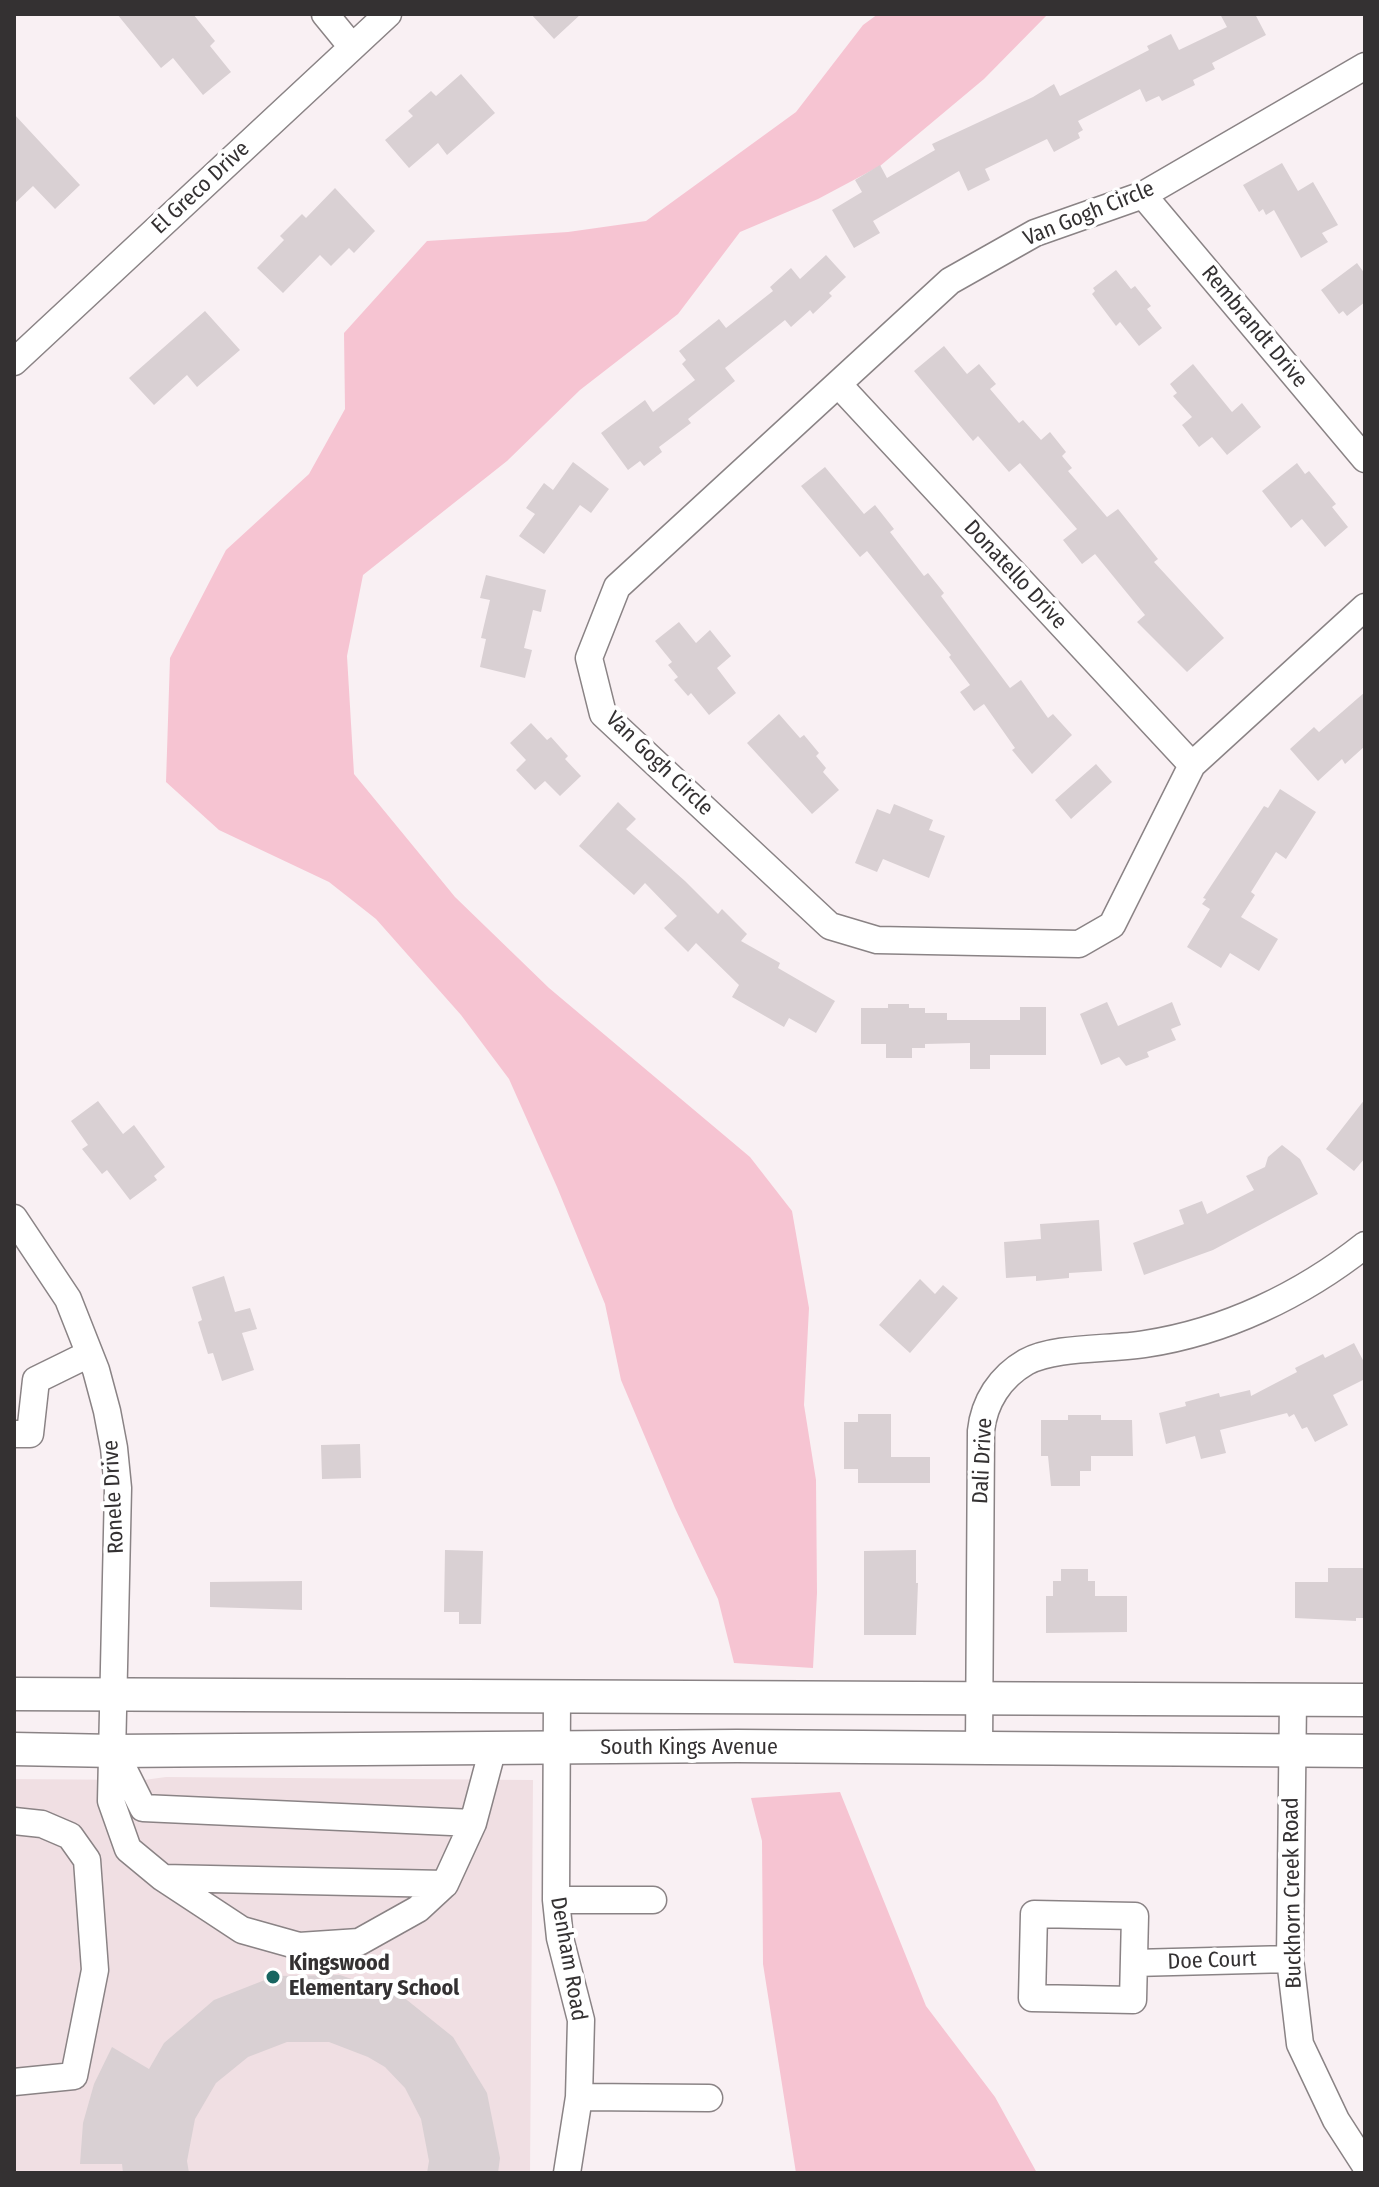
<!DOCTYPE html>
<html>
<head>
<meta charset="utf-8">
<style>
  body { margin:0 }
  #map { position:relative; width:1379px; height:2187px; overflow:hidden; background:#f9f0f3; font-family:"Fira Sans Condensed",sans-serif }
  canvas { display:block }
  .frame { position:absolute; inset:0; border:16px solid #343132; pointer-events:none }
</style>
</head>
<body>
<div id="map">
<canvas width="1379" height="2187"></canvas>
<div class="frame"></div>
</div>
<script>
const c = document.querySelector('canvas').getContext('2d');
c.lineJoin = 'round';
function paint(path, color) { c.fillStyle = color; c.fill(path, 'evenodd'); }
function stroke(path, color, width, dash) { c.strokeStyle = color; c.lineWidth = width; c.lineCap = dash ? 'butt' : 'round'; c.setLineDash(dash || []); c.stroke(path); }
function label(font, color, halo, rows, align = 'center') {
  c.font = font + ' "Fira Sans Condensed",sans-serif'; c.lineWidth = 8; c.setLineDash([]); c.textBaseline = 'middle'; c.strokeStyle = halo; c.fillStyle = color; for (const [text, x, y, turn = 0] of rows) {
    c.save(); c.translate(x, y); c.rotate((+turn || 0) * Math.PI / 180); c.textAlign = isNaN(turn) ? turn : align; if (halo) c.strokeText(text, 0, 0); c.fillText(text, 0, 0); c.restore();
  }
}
paint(new Path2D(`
  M166,1777L533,1780L530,2173H14V1779L144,1780Z`), '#f0dfe3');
paint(new Path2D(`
  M878,14H1048L984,79L880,166L818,199L740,232L678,314L580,390L507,461L363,575L347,656L354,774L455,897L549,988L750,1157L792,1211L809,1308L804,1405L816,1480L817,1593L813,1668L734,1663L718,1599L675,1508L621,1380L605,1304L557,1187L509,1079L461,1015L376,919L329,882L219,830L166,782L170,658L226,550L309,474L345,409L344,333L427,241L568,232L646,221L796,112L863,25Z
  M840,1792L926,2006L995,2097L1037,2173H796L763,1964L762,1841L751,1798Z`), '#f6c4d2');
paint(new Path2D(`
  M117,14H193L215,41L210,46L231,72L203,95L173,58L161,68Z
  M531,14H581L554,39Z
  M1220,14H1255L1266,35L1212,63L1215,69L1193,80L1195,85L1162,101L1159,96L1146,102L1140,89L1078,121L1083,130L1078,133L1080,138L1054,152L1047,139L985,169L990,180L968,191L959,171L873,221L880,233L854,248L832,210L862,192L855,180L880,165L887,178L935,150L932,144L1033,97L1054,84L1060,96L1149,50L1147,46L1171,34L1179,50L1227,27Z
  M461,74L495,113L447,155L438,143L409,168L385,140L413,116L408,111L431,91L436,96Z
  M14,114L80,185L55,209L33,186L14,204Z
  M1282,163L1298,191L1313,182L1338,225L1322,233L1328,242L1301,258L1274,210L1266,215L1263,209L1259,212L1243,185Z
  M335,188L375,231L354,253L349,248L331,266L320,255L283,293L257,268L284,240L280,236L302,214L306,218Z
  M826,255L846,277L829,293L832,296L813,314L810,310L791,327L785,320L725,368L735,381L688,419L691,423L659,447L662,452L644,466L640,461L628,470L601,433L645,400L653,412L695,380L682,364L686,360L679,351L719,319L726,328L773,291L770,287L791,268L800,279Z
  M1357,263L1365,274V302L1347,316L1343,311L1339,314L1321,290Z
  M1116,270L1131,289L1135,286L1151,306L1147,309L1162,328L1139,346L1120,322L1116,326L1092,294L1095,291L1093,288Z
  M205,311L240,350L197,387L187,375L154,405L129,378Z
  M944,346L967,374L979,364L996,384L990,389L1019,423L1023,420L1041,440L1050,432L1066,452L1062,456L1072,468L1068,471L1107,517L1118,509L1158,559L1154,562L1224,638L1187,672L1137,622L1145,615L1095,554L1082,564L1063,540L1077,529L1020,463L1009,472L978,436L973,441L914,371Z
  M1193,364L1232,412L1242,403L1261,427L1227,455L1212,437L1199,447L1182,425L1192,417L1173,396L1177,393L1170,384Z
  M573,462L609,489L591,513L580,505L544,554L519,536L535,514L526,508L544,483L553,490Z
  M1297,463L1305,474L1309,471L1336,504L1332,507L1348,527L1325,547L1302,519L1291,528L1262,491Z
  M825,467L864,514L875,505L894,529L890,532L924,576L928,573L944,593L941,596L1010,688L1021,680L1048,718L1053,714L1072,735L1032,774L1012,750L1015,748L984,704L974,711L960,692L970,685L949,657L951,655L867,551L860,557L801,486Z
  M486,575L546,590L541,612L533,610L524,648L532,650L525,678L480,667L486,639L481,638L490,600L480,598Z
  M679,622L696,643L710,630L731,656L717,668L736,693L709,715L691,693L688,696L674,680L678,677L668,665L672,662L655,641Z
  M1365,692V746L1345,764L1342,759L1318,781L1290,749L1314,727L1319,732Z
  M779,714L800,738L804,735L819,753L816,756L826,768L823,772L839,790L812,814L747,743Z
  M531,723L547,740L551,737L568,756L565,759L581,776L560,796L545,781L535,790L516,770L526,760L510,743Z
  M1096,764L1112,782L1071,819L1055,800Z
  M1280,789L1316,812L1286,859L1276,852L1251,892L1255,895L1241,917L1278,939L1259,971L1230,953L1221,968L1187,947L1210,909L1202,904L1206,899L1203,898L1264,806L1268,808Z
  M618,802L636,819L626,829L685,881L718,914L722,909L747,934L741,941L780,963L778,968L835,1001L816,1033L789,1018L784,1027L732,997L739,985L696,943L688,952L664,928L677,916L645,883L634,895L579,846Z
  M894,804L933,820L929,830L945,836L929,878L883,859L877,872L855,863L877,809L890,814Z
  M1107,1002L1118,1026L1172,1002L1181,1025L1171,1029L1176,1040L1147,1052L1149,1057L1126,1066L1119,1057L1101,1065L1080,1014Z
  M888,1004H909V1008H925V1013H947V1020H1020V1007H1046V1055H990V1069H970V1043L925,1044V1048H912V1058H886V1044H861V1008H888Z
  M1365,1099V1158L1354,1171L1326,1149Z
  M98,1101L123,1134L134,1125L165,1167L154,1176L157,1180L130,1200L107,1170L102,1174L82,1149L88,1145L71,1121Z
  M1282,1145L1300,1159L1318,1194L1213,1250L1144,1275L1133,1243L1184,1224L1179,1210L1202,1201L1207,1214L1254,1190L1246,1176L1265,1167L1268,1157Z
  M1099,1220L1102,1271L1069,1273V1278L1036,1281V1276L1006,1278L1004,1242L1041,1239L1040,1224Z
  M224,1276L235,1312L250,1308L257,1329L242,1333L254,1370L222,1381L213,1353L208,1354L198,1322L202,1320L192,1287Z
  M920,1279L935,1294L943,1285L958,1298L910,1353L879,1325Z
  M1354,1343L1365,1364V1379L1333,1395L1348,1425L1315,1442L1307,1427L1302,1429L1294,1414L1289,1417L1287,1413L1220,1430L1226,1453L1201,1459L1195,1436L1166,1444L1159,1413L1186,1406L1185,1402L1219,1393L1220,1397L1250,1390L1251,1396L1297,1372L1295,1368L1323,1354L1325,1358Z
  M858,1414H891V1457H930V1483H858V1469H844V1422H858Z
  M1068,1415H1101V1420H1132L1133,1456H1091V1471H1080V1486H1051L1048,1456H1041V1420H1068Z
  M360,1444L361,1478L322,1479L321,1445Z
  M445,1550L483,1551L481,1624H459V1612H444Z
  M916,1550V1583H918L916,1635H864V1551Z
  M1328,1568H1365V1618H1356V1621L1295,1618V1582H1328Z
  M1061,1569H1088V1581H1095V1596H1127V1632L1046,1633V1596H1053V1581H1061Z
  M302,1581V1610L210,1607V1582Z
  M340,1975L402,1996L453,2037L487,2093L500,2158L498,2173H427L429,2161L421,2119L405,2088L385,2067L368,2057L329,2042H287L248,2057L216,2083L195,2119L187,2161L189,2173H123L122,2164H80L83,2123L94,2084L112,2047L149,2069L164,2043L214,2000L275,1976Z`), '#d9d0d3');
const minor = new Path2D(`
  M325,14L352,47
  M1365,66L1143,195L1035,233L950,281L617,587L589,658L603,714L830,926L877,940L1079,944L1112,925L1192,765L1365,607
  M1143,195L1365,459
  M14,362L388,14
  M838,384L1192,765
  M14,1218L68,1299L96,1370L107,1411L114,1448L118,1488L111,1801L128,1849L163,1878L445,1884L473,1823L493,1748
  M14,1434H30L36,1380L89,1354
  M557,1696L556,1900L560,1938L581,2020L579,2097L567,2173
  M1293,1699L1290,1959L1300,2044L1336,2120L1365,2165
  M979,1750L981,1431C984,1402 1000,1377 1026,1362C1055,1346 1110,1350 1145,1344C1225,1332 1302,1295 1365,1245
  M116,1754L143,1808L473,1823
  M14,1821L42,1824L70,1836L87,1860L95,1970L74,2076L14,2082
  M163,1878L242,1930L299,1946L359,1942L418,1909L445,1884
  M556,1900H653
  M1034,1914L1135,1916L1133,2000L1032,1998Z
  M1134,1963L1290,1959
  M579,2097L709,2098`);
const major = new Path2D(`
  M14,1694L1365,1700
  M14,1749L114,1751L737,1746L1365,1751`);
stroke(minor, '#8a8385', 29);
stroke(major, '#8a8385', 35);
stroke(minor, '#fff', 26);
stroke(major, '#fff', 32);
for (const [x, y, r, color] of [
  [273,1977,8,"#186561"]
]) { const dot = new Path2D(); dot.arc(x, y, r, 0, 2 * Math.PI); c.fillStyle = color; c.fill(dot); stroke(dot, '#fff', 3); }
label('22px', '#343132', '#fff', [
  ["El Greco Drive",201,188,-43],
  ["Van Gogh Circle",1089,214,-22],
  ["Rembrandt Drive",1254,327,50],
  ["Donatello Drive",1015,575,47],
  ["Van Gogh Circle",659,764,44],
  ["Dali Drive",983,1461,-87],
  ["Ronele Drive",114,1497,-93],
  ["South Kings Avenue",689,1748],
  ["Buckhorn Creek Road",1293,1893,-91],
  ["Denham Road",568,1959,80],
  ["Doe Court",1212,1961,-2]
]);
label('bold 22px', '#343132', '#fff', [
  ["Kingswood",289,1964],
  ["Elementary School",289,1989]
], 'left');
</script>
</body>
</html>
